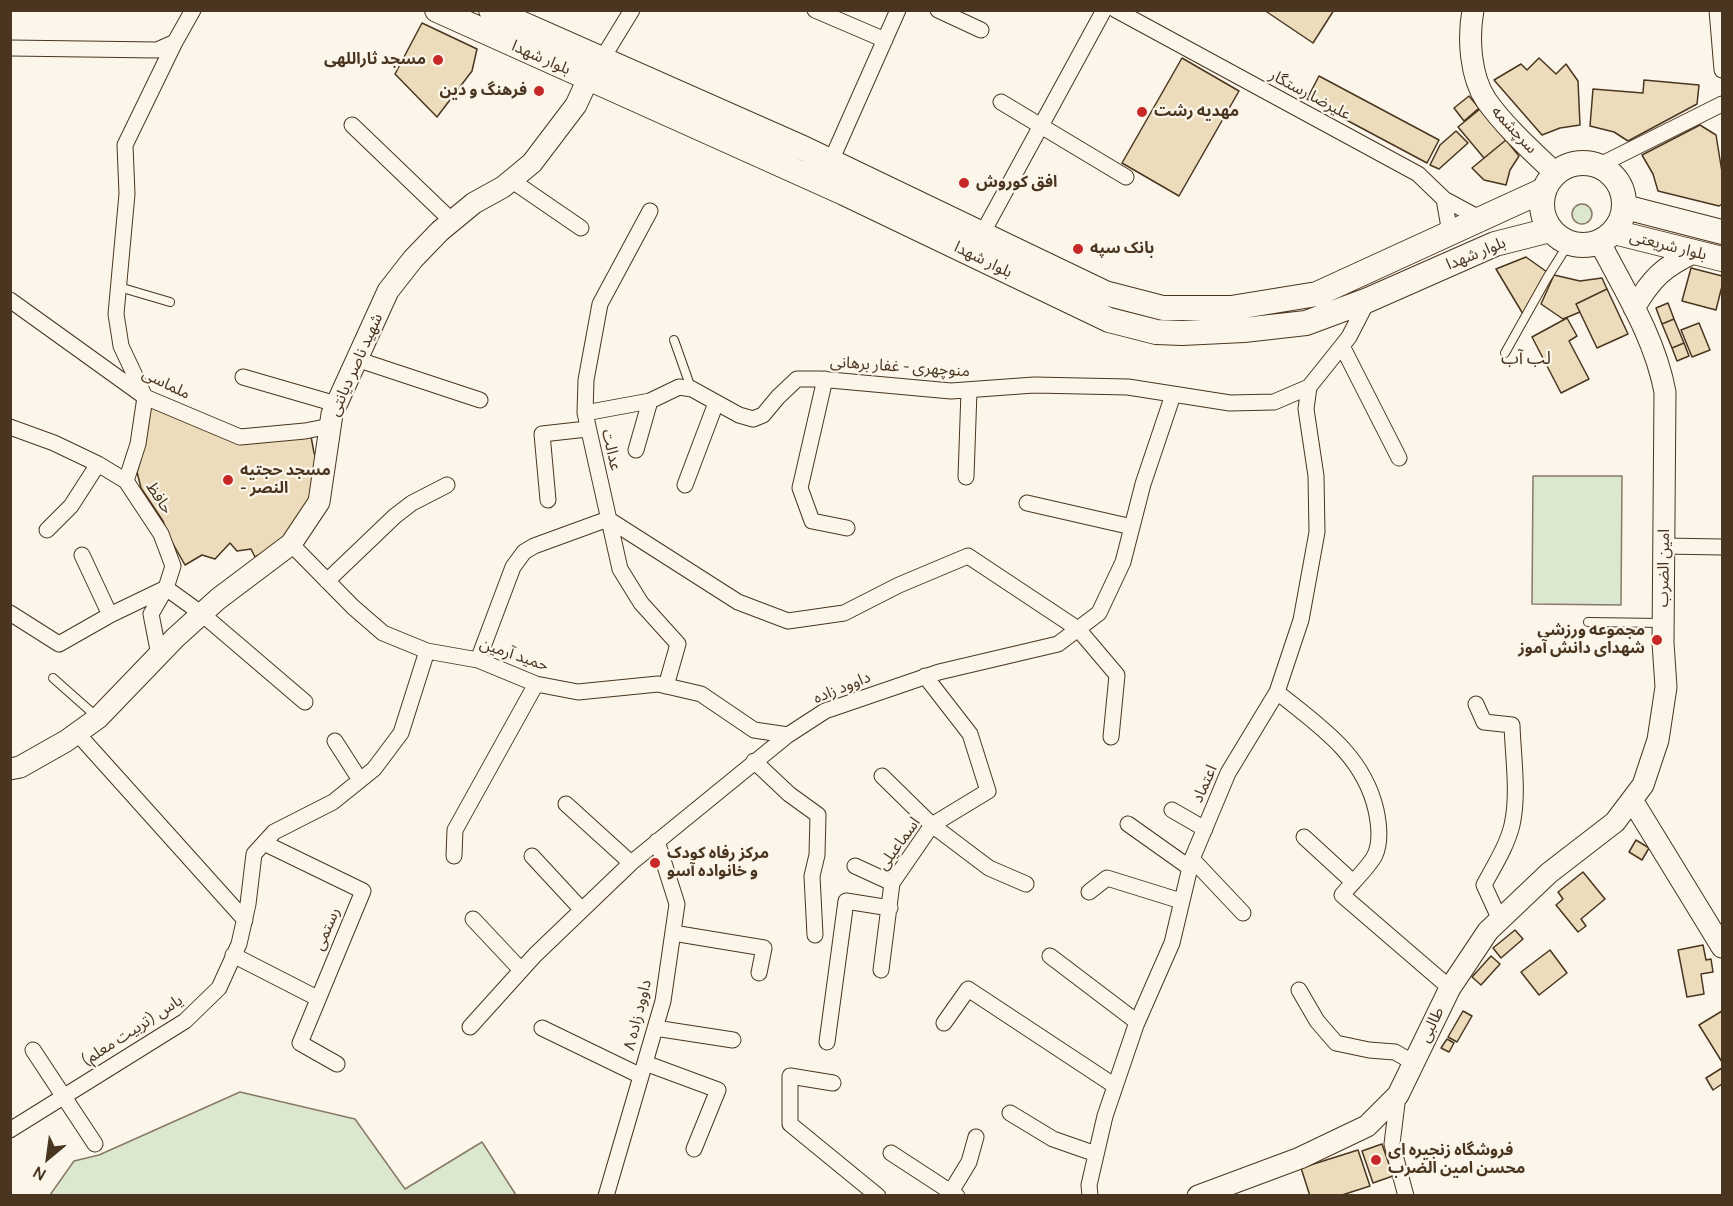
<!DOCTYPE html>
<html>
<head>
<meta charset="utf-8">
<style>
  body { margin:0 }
  #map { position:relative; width:1733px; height:1206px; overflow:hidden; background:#fbf6e9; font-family:Manrope,sans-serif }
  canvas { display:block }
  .frame { position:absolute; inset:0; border:12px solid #4a3520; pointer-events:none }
  .north { position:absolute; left:18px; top:1128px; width:60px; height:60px; -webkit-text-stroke:4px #fbf6e9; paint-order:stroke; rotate:209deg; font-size:16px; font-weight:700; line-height:24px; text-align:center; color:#4a3520 }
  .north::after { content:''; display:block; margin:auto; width:21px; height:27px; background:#4a3520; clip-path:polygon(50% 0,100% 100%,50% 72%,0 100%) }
</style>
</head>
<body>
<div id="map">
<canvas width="1733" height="1206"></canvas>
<div class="frame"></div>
<div class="north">N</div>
</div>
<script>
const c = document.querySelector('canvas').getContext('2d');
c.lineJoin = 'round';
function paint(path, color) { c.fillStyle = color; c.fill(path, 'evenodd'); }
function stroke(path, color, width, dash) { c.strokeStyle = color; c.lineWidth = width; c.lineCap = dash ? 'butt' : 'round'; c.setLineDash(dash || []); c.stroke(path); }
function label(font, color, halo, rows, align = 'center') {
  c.font = font + ' Manrope,"Noto Sans Arabic",sans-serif'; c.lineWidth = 4.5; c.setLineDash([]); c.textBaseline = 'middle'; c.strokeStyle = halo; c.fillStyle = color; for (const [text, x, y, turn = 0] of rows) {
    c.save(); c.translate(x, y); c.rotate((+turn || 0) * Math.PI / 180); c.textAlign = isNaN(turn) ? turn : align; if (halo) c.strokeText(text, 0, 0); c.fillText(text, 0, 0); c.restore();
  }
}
const green = new Path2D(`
  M1572 214a10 10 0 1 1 20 0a10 10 0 1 1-20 0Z
  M1533,476H1622L1621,605L1532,604Z
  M240,1092L355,1119L405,1189L482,1142L516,1195H50L74,1161L99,1155Z`);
paint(green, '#dce7d0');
stroke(green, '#887966', 1.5);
const building = new Path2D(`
  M1264,10H1334L1313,43Z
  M422,23L477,49L472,71L437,117L395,74Z
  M1182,58L1239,91L1179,196L1122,163Z
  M1539,58L1556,74L1566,64L1578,81L1580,125L1560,128L1542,135L1494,80L1521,64L1527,70Z
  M1319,76L1439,140L1427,163L1307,99Z
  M1644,80L1699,85L1697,104L1628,141L1614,132L1590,126L1593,89L1643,93Z
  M1469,96L1479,108L1464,121L1454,108Z
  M1480,109L1506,140L1484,158L1458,127Z
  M1700,125L1716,135L1722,172V204L1719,206L1658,191L1653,174L1642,155Z
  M1456,131L1468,143L1439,169L1430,165L1440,145Z
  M1506,140L1519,156L1510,170L1506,185L1484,180L1472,168Z
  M1526,257L1547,272L1523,314L1496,269Z
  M1691,268L1722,276V286L1716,310L1682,301Z
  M1554,275L1580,281L1602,278L1607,289L1576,304L1580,312L1563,319L1541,304Z
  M1607,289L1628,334L1597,348L1576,304Z
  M1668,303L1674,319L1662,324L1656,308Z
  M1567,318L1577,336L1569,341L1589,379L1561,393L1532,337Z
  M1674,319L1684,343L1672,348L1662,324Z
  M1699,323L1710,350L1692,357L1681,330Z
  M1684,343L1689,356L1677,361L1672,348Z
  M154,404L242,444L311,436L314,453L320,465L315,501L287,540L255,557L251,549L237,551L230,543L215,559L202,555L185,565L168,535L163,521L141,488L137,472L141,459L147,407Z
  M1636,840L1649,848L1642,860L1629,852Z
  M1583,872L1605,899L1581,919L1586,926L1578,932L1556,905L1563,899L1558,892Z
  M1515,930L1523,939L1501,958L1493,948Z
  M1703,945L1706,960L1711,959L1713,972L1701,974L1704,994L1687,997L1678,950Z
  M1550,950L1567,973L1539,995L1521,972Z
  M1491,956L1500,964L1481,985L1472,977Z
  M1463,1011L1472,1016L1457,1042L1448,1037Z
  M1722,1011V1062L1699,1025Z
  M1447,1039L1454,1043L1449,1052L1441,1048Z
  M1722,1068V1084L1713,1090L1706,1078Z
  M1382,1144L1393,1176L1373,1183L1362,1151Z
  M1358,1150L1370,1186L1339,1196H1310L1301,1168Z`);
paint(building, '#ecdcbc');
stroke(building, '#4a3520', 1.5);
const service = new Path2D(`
  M119,287L170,302
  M674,340L691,388
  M1505,353L1547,278L1569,243
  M1588,622L1661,623
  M53,678L97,717`);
const minor = new Path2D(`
  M815,10L885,40
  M938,10L981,30
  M1116,10L1418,174L1444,199L1481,219
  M1717,10L1722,70
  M10,48L157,50L175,42
  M602,59L632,10
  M1001,102L1126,177
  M352,125L452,221
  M831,161L898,10
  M1598,166L1722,104
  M511,180L581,228
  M1444,199L1450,233
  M650,211L600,304L586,380L585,413L620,569L641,603L678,644L666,686
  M982,234L1104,10
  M10,300L145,397L240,437L305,431L330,426
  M1342,346L1399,458
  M356,359L480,400
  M243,377L336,404
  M825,379L800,488L812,521L847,528
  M585,413L650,401L679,387L692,389L739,415L753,419L763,415L778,397L797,379H819L951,391L1034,385L1128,387L1230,403L1274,402L1309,387L1349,337L1368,300
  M10,427L54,443L98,464L126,481L161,534L173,566L166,588L151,614L159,655
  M636,450L650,401
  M966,477L969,391
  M126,481L138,444L145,397L121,346L116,314L127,194L125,145L175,42L193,10
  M685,485L716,403
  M548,500L542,434L587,429
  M1027,503L1132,527
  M47,530L71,506L98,464
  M291,544L353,607L383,633L427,651L478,660L536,684L578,692L658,684L701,694L754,730L788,735
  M1664,546L1722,547
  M82,555L110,615
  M327,581L395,516L412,503L447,485
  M10,613L59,644L110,615L166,588L202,614L305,702
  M478,660L513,567L524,552L534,546L608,519L738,602L788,621L844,613L899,585L968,556L1078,629L1117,675L1111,737
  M1277,692C1319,726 1363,754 1376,810C1379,824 1381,842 1375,855C1370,866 1350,885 1342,895L1450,988
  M1476,704L1484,722L1512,725C1513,757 1519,794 1512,825C1507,846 1494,866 1484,885L1500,920
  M77,733L245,920
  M335,741L360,780
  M754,761L789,794L818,815L817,855L812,876L815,935
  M882,776L932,825L989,868L1026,884
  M566,804L631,863
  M1172,810L1205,829
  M1128,824L1190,868
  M1304,837L1353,882
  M264,843L363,891L300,1043L337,1064
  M454,856L455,830L536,684
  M532,856L582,910
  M1192,859L1243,913
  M855,866L892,883
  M1089,892L1107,878L1181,901
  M473,919L521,970
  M673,933L764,948L759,973
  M233,955L317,998
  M1050,956L1137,1022
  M881,970L892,883L932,825L988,791L970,734L925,676
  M1299,990L1317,1021L1336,1043L1369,1050L1395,1052L1414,1063
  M944,1023L968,989L1115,1086
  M470,1027L535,955L631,863L788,735L825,711L939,672L1058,644L1099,613L1123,562L1143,484L1173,395
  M542,1028L641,1076
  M655,1028L733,1040
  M827,1042L846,901L890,908
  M33,1050L95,1144
  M645,1063L718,1090L694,1149
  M833,1083L790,1076V1124L878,1196
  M1398,1095L1392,1144L1406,1196
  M1010,1113L1053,1139L1096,1154
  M10,1130L185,1021L219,988L239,944L248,904L254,854L274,832L333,802L374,769L401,733L427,651
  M891,1153L957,1196
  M952,1190L969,1162L976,1137
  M606,1196L663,1001L677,904L657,841
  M1090,1196L1089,1185L1105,1116L1136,1025L1172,943L1192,859L1228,773L1277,692L1301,620L1317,532L1316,476L1306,409L1309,387`);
const secondary = new Path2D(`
  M1473,10C1468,38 1470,76 1486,100C1505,127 1532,151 1556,174
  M1634,308C1652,278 1663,267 1695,252
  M10,769L20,767L66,741L98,718L175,638L218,599L291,544L319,502L332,414L388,291L413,259L440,231L474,203L503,187L532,163L576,105L588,79
  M1632,800L1722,947
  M1198,1196L1300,1158L1367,1126L1398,1095L1450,988L1488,931L1549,873L1615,822L1643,785L1658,740L1666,687L1663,643L1665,392C1655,338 1625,291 1600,243`);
const primary = new Path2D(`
  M437,10L844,193L1109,320L1156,332L1182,333L1244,330L1306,323L1368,300L1495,244L1550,230
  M491,10L805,149L1105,293L1163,308H1231L1317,294L1544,190
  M1542 204a41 41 0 1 1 82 0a41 41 0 1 1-82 0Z
  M1625,207L1722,232
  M1614,232L1722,259`);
stroke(service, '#4a3520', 10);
stroke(minor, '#4a3520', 17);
stroke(secondary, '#4a3520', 23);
stroke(primary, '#4a3520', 26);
stroke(service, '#fbf6e9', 8);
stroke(minor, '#fbf6e9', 15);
stroke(secondary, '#fbf6e9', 21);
stroke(primary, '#fbf6e9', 24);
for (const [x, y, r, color] of [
  [438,60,6,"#c62828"],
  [539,91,6,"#c62828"],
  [1142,112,6,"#c62828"],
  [964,183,6,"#c62828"],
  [1078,249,6,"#c62828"],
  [228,480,6,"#c62828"],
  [1657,640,6,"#c62828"],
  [655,863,6,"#c62828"],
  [1376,1160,6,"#c62828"]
]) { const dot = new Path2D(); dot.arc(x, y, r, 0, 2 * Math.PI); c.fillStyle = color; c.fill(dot); stroke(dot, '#fbf6e9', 2); }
label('16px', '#4a3520', '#fbf6e9', [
  ["بلوار شهدا",541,58,24],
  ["علیرضا رستگار",1310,95,28],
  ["سرچشمه",1514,130,47],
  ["بلوار شریعتی",1668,246,14],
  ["بلوار شهدا",1476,254,-22],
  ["بلوار شهدا",983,260,26],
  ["شهید ناصر دیانتی",356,365,-66],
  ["منوچهری - غفار برهانی",900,367,4],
  ["ملماسی",166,384,26],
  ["عدالت",611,450,77],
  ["حافظ",159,498,57],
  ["امین الضرب",1664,568,-89],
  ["حمید آرمین",514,655,19],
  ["داوود زاده",842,688,-22],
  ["اعتماد",1205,784,-66],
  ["اسماعیلی",899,844,-54],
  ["رستمی",327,929,-67],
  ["داوود زاده ۸",638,1015,-76],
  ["طالبی",1432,1025,-64],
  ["یاس (تربیت معلم)",132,1031,-33]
]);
label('bold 16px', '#4a3520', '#fbf6e9', [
  ["مسجد ثاراللهی",426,60,"right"],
  ["فرهنگ و دین",527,91,"right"],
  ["مهدیه رشت",1154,112],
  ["افق کوروش",976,183],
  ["بانک سپه",1090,249],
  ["مسجد حجتیه",240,471],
  ["- النصر",240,489],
  ["مجموعه ورزشی",1645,631,"right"],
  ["شهدای دانش آموز",1645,649,"right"],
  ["مرکز رفاه کودک",667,854],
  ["و خانواده آسو",667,872],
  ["فروشگاه زنجیره ای",1388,1151],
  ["محسن امین الضرب",1388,1169]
], 'left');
label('18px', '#4a3520', '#fbf6e9', [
  ["لب آب",1526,359]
]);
</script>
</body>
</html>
